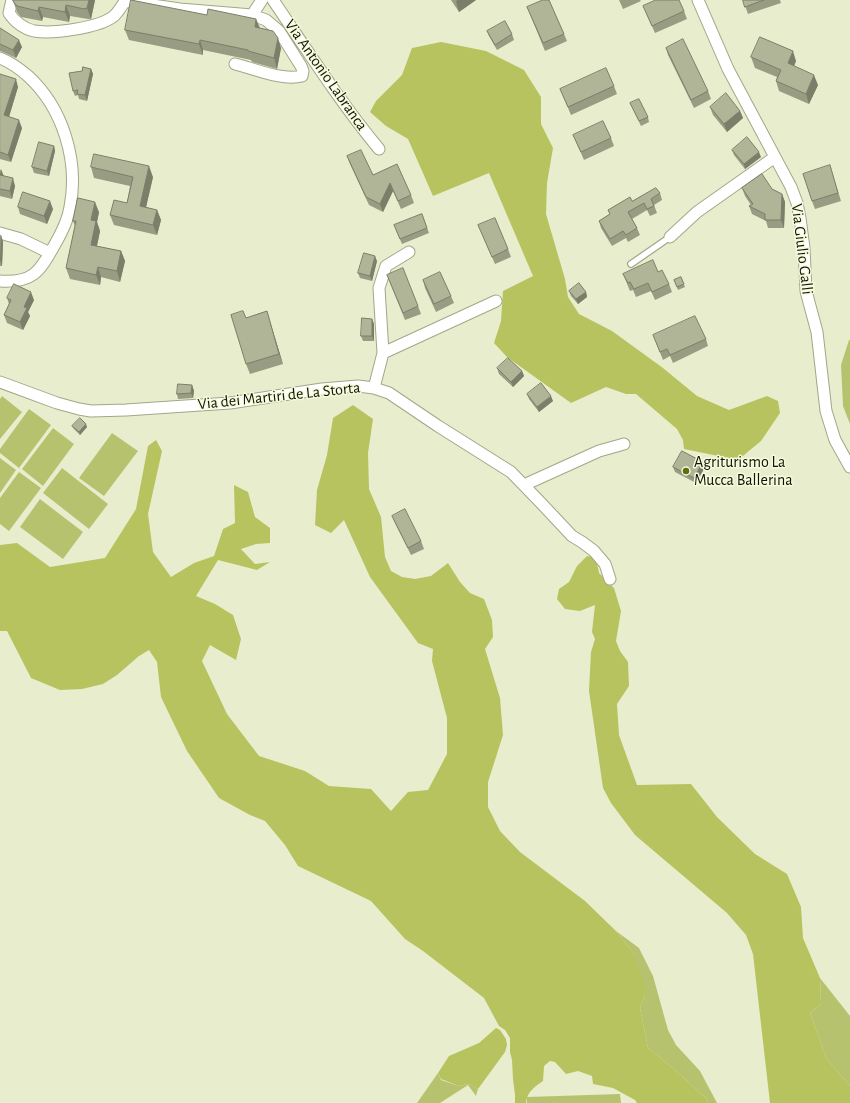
<!DOCTYPE html>
<html>
<head>
<meta charset="utf-8">
<style>
  body { margin:0 }
  canvas { display:block; background:#e8edce }
</style>
</head>
<body>
<canvas width="850" height="1103"></canvas>
<script>
const c = document.querySelector('canvas').getContext('2d');
c.lineJoin = 'round';
function paint(path, color) { c.fillStyle = color; c.fill(path, 'evenodd'); }
function stroke(path, color, width, dash) { c.strokeStyle = color; c.lineWidth = width; c.lineCap = dash ? 'butt' : 'round'; c.setLineDash(dash || []); c.stroke(path); }
function label(font, color, halo, rows, align = 'center') {
  c.font = font + ' "Alegreya Sans",sans-serif'; c.lineWidth = 3; c.setLineDash([]); c.textBaseline = 'middle'; c.strokeStyle = halo; c.fillStyle = color; for (const [text, x, y, turn = 0] of rows) {
    c.save(); c.translate(x, y); c.rotate((+turn || 0) * Math.PI / 180); c.textAlign = isNaN(turn) ? turn : align; if (halo) c.strokeText(text, 0, 0); c.fillText(text, 0, 0); c.restore();
  }
}
paint(new Path2D(`
  M849,340H850V424L843,406L841,365Z
  M2,396L22,412L0,439V399Z
  M29,409L51,425L19,468L0,453V449Z
  M53,428L74,444L43,486L22,469Z
  M112,433L138,451L104,496L79,478Z
  M0,458L16,470L0,493Z
  M62,468L108,504L89,529L43,493Z
  M19,472L41,488L9,531L0,524V498Z
  M40,499L83,532L63,559L20,527Z
  M616,931L639,948L653,976L668,1030L676,1045L700,1071L717,1103H708L707,1099L675,1070L648,1048L640,1008L645,995L632,951Z
  M820,978L850,1016V1086L826,1058L810,1013L821,1004Z
  M438,1073L441,1080L459,1086L469,1084L478,1089L476,1096L468,1085L440,1103H417Z
  M620,1094L621,1103H527V1097Z`), '#b7c26f');
paint(new Path2D(`
  M441,42L486,51L524,70L541,97V124L553,148L547,183L546,214L565,279L568,297L579,314L612,331L663,368L697,396L729,410L767,396L778,401L780,413L761,441L738,460L684,449L683,440L677,429L636,394H626L606,387L571,403L507,357L494,343L501,321L503,291L533,276L489,173L433,196L408,139L386,126L370,112L376,101L402,75L412,48Z
  M353,405L373,419L368,453L369,489L381,517L385,557L391,571L402,577L415,579L431,576L448,563L460,582L470,593L484,599L492,620L493,637L485,649L500,698L503,735L488,782V807L500,831L520,852L585,901L616,931L632,951L645,985V995L640,1008L648,1048L675,1070L707,1099L708,1103H637L635,1100L613,1088L593,1084L592,1076L578,1071L566,1074L555,1062L550,1061L544,1066L543,1081C534,1087 527,1092 526,1103H515V1095L513,1079L512,1060L510,1052V1038L505,1030L499,1026L484,998L423,951L405,939L371,901L298,866L285,845L265,821L250,815L219,798L187,751L161,697L157,662L149,650L139,656L117,675L103,684L82,689L60,690L31,678L7,631H0V545L17,543L50,567L105,558L136,509L148,446L156,440L162,451L148,514L153,552L171,577L194,563L214,556L223,529L235,523L234,485L248,492L255,517L270,528V543L256,544L241,549L255,564L270,562L257,570L218,560L196,596L215,604L233,615L241,639L236,660L210,645L202,661L227,714L259,756L305,771L329,786L371,789L391,811L408,792L428,790L447,754V718L432,661L433,649L418,643L370,577L344,520L331,533L315,525L317,490L327,455L333,418Z
  M587,556L596,558L599,573L614,588L621,611L616,641L620,651L628,662L629,686L617,704L619,735L637,785L691,784L717,817L755,854L787,874L801,907L803,938L820,978L821,1004L810,1013L826,1058L850,1086V1103H770L753,954L746,935L727,913L635,835L611,803L603,788L589,691L591,652L595,639L592,632L595,605L580,611L565,609L557,599L559,589L569,582L577,566Z
  M496,1028L500,1030L506,1039L507,1045L505,1052L478,1089L469,1084L459,1086L441,1079L438,1073L449,1056L479,1043Z`), '#b7c35f');
const lane = new Path2D(`
  M631,264L670,237`);
const street = new Path2D(`
  M12,0L9,13C14,21 24,29 34,31C53,34 99,28 114,16C118,12 122,6 125,1L180,9L252,15L262,0
  M273,0C307,50 340,102 379,149
  M698,0L728,69L791,187L797,203L800,218L804,248L806,291L817,332L826,411L835,440L850,467
  M0,58C10,62 20,69 28,76C63,108 79,161 70,207C68,221 61,234 54,246C39,273 32,283 0,281
  M235,64C255,69 282,81 302,76L303,71L301,66L279,31L266,20L252,15
  M0,233L21,239L50,253
  M670,237L697,212L775,157
  M383,353L496,301
  M0,382L57,403L79,409L91,411L126,410L230,403L322,389L358,386L374,388L389,393L438,426L511,472L541,503L572,536L582,542L594,551L605,564L610,579
  M374,388L383,353L379,288L386,266L409,252
  M524,485L599,451L624,444`);
stroke(lane, '#a2a789', 8);
stroke(street, '#a2a789', 13);
stroke(lane, '#fff', 5.5);
stroke(street, '#fff', 11);
paint(new Path2D(`
  M13,0H95L91,19H88L70,16L69,22L43,17L42,21L21,17L17,12L13,1Z
  M451,0H476L459,12Z
  M619,0H640L641,1L623,9Z
  M743,0H780L781,3L748,14Z
  M643,6L684,11L687,19L655,33Z
  M527,7L564,34L567,41L545,51Z
  M207,15L256,19L260,28L281,48L277,69L252,62L251,60L203,50V55L129,40L125,30Z
  M0,28L22,47L16,58L3,52L0,51Z
  M487,31L512,34L514,40L497,50L489,36Z
  M666,48L708,91L711,99L694,108L668,55Z
  M751,57L796,61L794,66L818,85L809,104L779,91L776,81L777,77L755,68Z
  M91,69L93,74L87,101L79,99L78,95L75,96L73,91Z
  M0,74L18,87L9,117L22,128L11,162L0,159Z
  M614,86L617,94L571,115L560,89Z
  M630,103L648,117L649,122L641,126Z
  M710,107L740,111L743,118L727,132L713,115Z
  M573,135L611,138L614,146L584,160Z
  M54,146L55,151L49,176L34,173L32,167Z
  M732,150L761,157L745,169L734,155Z
  M347,156L373,175L411,195L414,203L401,209L393,191L383,212L369,205L350,164Z
  M830,165L841,201L815,209L812,201Z
  M91,167L153,177L146,207L157,210L161,220L157,235L114,225L110,215L127,203L130,186L94,178Z
  M0,169L4,176L15,186L12,199L0,196Z
  M742,188L772,189L782,194L785,202L784,228H768L766,221L752,214L749,206L751,205L745,196Z
  M660,193L662,200L654,205L657,213L650,216L647,210L632,219L637,228L640,235L628,242L626,238L612,246L601,228L599,221L610,214L608,210L632,201Z
  M18,207L53,209L47,224L20,214Z
  M99,212L97,222L100,231L97,246L121,251L125,261L120,282L101,277L100,285L70,279L66,268L75,226L73,221Z
  M422,214L429,233L402,244L394,225Z
  M478,225L508,249L511,257L495,264Z
  M0,235H1L3,242L2,266H0Z
  M377,261L372,281L360,278L358,273Z
  M658,272L669,284L672,292L655,300L651,291L636,297L633,290L630,291L623,274Z
  M387,275L418,306L421,314L405,320Z
  M681,277L685,287L678,290L674,280Z
  M423,280L451,296L454,303L436,312L425,288Z
  M569,291L586,292L587,297L578,304L571,296Z
  M7,298L34,300L28,312L30,316L23,330L7,323L4,315L9,304Z
  M267,311L283,364L250,374L246,364V318Z
  M372,319L374,324V341H363L361,336Z
  M653,335L706,339L708,346L673,363L670,356L663,360Z
  M497,368L522,371L524,376L513,387L499,374Z
  M192,385L194,391L193,398L178,399L177,394Z
  M527,394L553,401L539,412L529,399Z
  M72,426L87,427L80,435L73,428Z
  M673,467H705L696,483L675,472Z
  M392,516L421,541L424,549L411,555L395,523Z`), '#979c82');
paint(new Path2D(`
  M89,0H95L91,19L87,8Z
  M458,0H476L459,12L456,1Z
  M66,5L70,16L69,22L65,12Z
  M39,7L43,17L42,21L38,11Z
  M256,19L260,29L255,27Z
  M278,38L281,48L277,69L274,58Z
  M19,40L22,47L16,58L13,50Z
  M200,40L203,50V55L199,44Z
  M793,51L796,61L791,73L788,63Z
  M91,69L93,74L87,101L85,95Z
  M814,75L818,85L809,104L806,94Z
  M16,79L18,87L7,123L4,115Z
  M740,111L743,118L727,132L724,124Z
  M19,120L22,128L11,162L8,155Z
  M54,146L55,151L49,176L47,171Z
  M759,152L761,157L745,169L744,164Z
  M149,166L153,177L144,216L140,206Z
  M1,169L4,177L0,176Z
  M13,178L15,186L12,199L10,191Z
  M390,183L393,191L383,212L380,204Z
  M782,194L785,202L784,228L781,220Z
  M50,201L53,209L47,224L44,216Z
  M95,202L99,212L97,222L100,231L95,255L91,245V220Z
  M157,210L161,220L157,235L153,225Z
  M1,235L3,242L2,266L0,260Z
  M121,251L125,261L120,282L117,271Z
  M375,256L377,261L372,281L370,276Z
  M98,267L101,277L100,285L96,275Z
  M31,292L34,300L28,312L30,316L23,330L20,322L24,307Z
  M586,292L587,297L578,304L576,299Z
  M267,311L270,322L283,364L279,354Z
  M372,319L374,324V341L372,336Z
  M522,371L524,376L513,387L511,382Z
  M192,385L194,391L193,398L191,393Z
  M551,396L553,401L539,412L537,407Z
  M86,424L87,427L80,435L79,432Z
  M703,462L705,467L696,483L694,478Z`), '#7b7f6a');
const building = new Path2D(`
  M13,0H89L87,8L84,9L66,5L65,12L39,7L38,11L17,6L13,1Z
  M131,0L207,15L208,9L256,19L255,27L273,31L278,38L274,58L248,51V50L200,40L199,44L125,30Z
  M543,0H549L564,34L543,43L527,7Z
  M656,0H679L684,11L652,26L643,6Z
  M743,0H764L745,7Z
  M505,21L512,34L495,45L487,31Z
  M0,28L19,40L13,50L0,44Z
  M760,37L793,51L788,63L814,75L806,94L776,81L781,70L751,57Z
  M683,39L708,91L691,100L666,48Z
  M83,67L91,69L85,95L77,94L78,90L73,91L69,73L82,71Z
  M606,68L614,86L568,107L560,89Z
  M0,74L16,79L4,115L19,120L8,155L0,152Z
  M726,93L740,111L724,124L710,107Z
  M639,99L648,117L639,121L630,103Z
  M603,121L611,138L581,152L573,135Z
  M747,137L759,152L744,164L732,150Z
  M39,142L54,146L47,171L32,167Z
  M361,150L373,175L397,164L411,195L398,201L390,183L380,204L366,197L347,156Z
  M94,154L149,166L140,206L157,210L153,225L110,215L114,200L127,203L133,177L91,167Z
  M830,165L838,193L812,201L803,174Z
  M762,174L772,189L782,194L781,220H765V214L749,206L753,204L742,188Z
  M0,175L13,178L10,191L0,189Z
  M656,188L660,193L651,199L654,206L647,209L644,203L628,212L637,228L626,235L623,231L610,239L599,221L610,214L608,210L630,197L632,201Z
  M23,192L50,201L44,216L18,207Z
  M78,198L95,202L91,220L96,221L91,245L121,251L117,271L98,267L96,275L66,268L76,221H73Z
  M422,214L427,228L400,239L394,225Z
  M495,218L508,249L492,257L478,225Z
  M364,253L375,256L370,276L358,273Z
  M653,260L658,272L662,270L669,284L652,292L648,283L634,289L630,282L628,283L623,274Z
  M403,268L418,306L403,313L387,275Z
  M440,272L451,296L434,304L423,280Z
  M681,277L684,284L677,287L674,280Z
  M579,283L586,292L576,299L569,291Z
  M14,284L31,292L24,307L27,308L20,322L4,315L11,300L7,298Z
  M243,311L246,318L267,311L279,354L246,364L231,315Z
  M695,316L706,339L670,355L667,349L660,352L653,335Z
  M362,318L372,319V336H361Z
  M508,358L522,371L511,382L497,368Z
  M541,383L551,396L537,407L527,394Z
  M178,384L192,385L191,393L177,394Z
  M80,418L86,424L79,432L72,426Z
  M682,451L703,462L694,478L673,467Z
  M405,509L421,541L408,548L392,516Z`);
paint(building, '#b0b597');
stroke(building, '#7b7f6a', 1);
for (const [x, y, r, color] of [
  [686,471,4,"#646c12"]
]) { const dot = new Path2D(); dot.arc(x, y, r, 0, 2 * Math.PI); c.fillStyle = color; c.fill(dot); stroke(dot, '#f5fbdb', 1.5); }
label('16px', '#111308', '#f5fbdb', [
  ["Via Antonio Labranca",326,75,55],
  ["Via Giulio Galli",802,249,83],
  ["Via dei Martiri de La Storta",279,396,-6]
]);
label('16px', '#111308', '#f5fbdb', [
  ["Agriturismo La",694,462],
  ["Mucca Ballerina",694,480]
], 'left');
</script>
</body>
</html>
